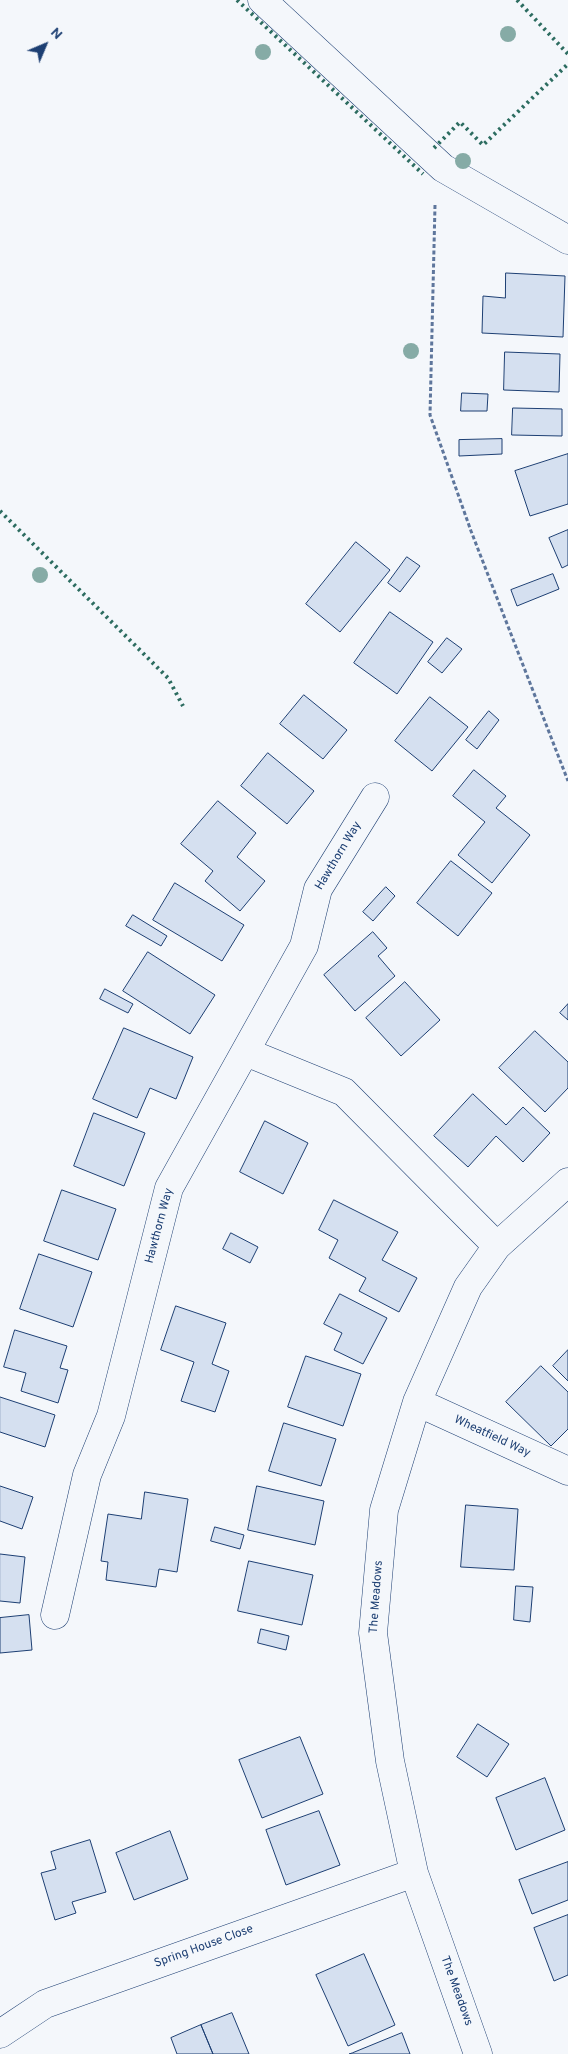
<!DOCTYPE html>
<html>
<head>
<meta charset="utf-8">
<style>
  body { margin:0 }
  #map { position:relative; width:568px; height:2054px; overflow:hidden; background:#f4f7fb; font-family:Overpass,sans-serif }
  canvas { display:block }
  .north { position:absolute; left:20px; top:20px; width:50px; height:50px; -webkit-text-stroke:4px #f4f7fb; paint-order:stroke; rotate:45deg; font-size:14px; font-weight:700; line-height:20px; text-align:center; color:#1d3f73 }
  .north::after { content:''; display:block; margin:auto; width:18px; height:22px; background:#1d3f73; clip-path:polygon(50% 0,100% 100%,50% 72%,0 100%) }
</style>
</head>
<body>
<div id="map">
<canvas width="568" height="2054"></canvas>
<div class="north">N</div>
</div>
<script>
const c = document.querySelector('canvas').getContext('2d');
c.lineJoin = 'round';
function paint(path, color) { c.fillStyle = color; c.fill(path, 'evenodd'); }
function stroke(path, color, width, dash) { c.strokeStyle = color; c.lineWidth = width; c.lineCap = dash ? 'butt' : 'round'; c.setLineDash(dash || []); c.stroke(path); }
function label(font, color, halo, rows, align = 'center') {
  c.font = font + ' Overpass,sans-serif'; c.lineWidth = 4; c.setLineDash([]); c.textBaseline = 'middle'; c.strokeStyle = halo; c.fillStyle = color; for (const [text, x, y, turn = 0] of rows) {
    c.save(); c.translate(x, y); c.rotate((+turn || 0) * Math.PI / 180); c.textAlign = isNaN(turn) ? turn : align; if (halo) c.strokeText(text, 0, 0); c.fillText(text, 0, 0); c.restore();
  }
}
const building = new Path2D(`
  M506,273L565,276L563,337L482,333L483,296L505,298Z
  M505,352L560,354L559,392L504,390Z
  M462,393L488,394L487,411H461Z
  M513,408L562,409V436L512,435Z
  M502,439V454L459,456V440Z
  M568,454V504L530,516L515,471Z
  M568,530V565L562,568L549,538Z
  M356,542L390,570L340,632L306,604Z
  M407,557L420,566L400,592L388,583Z
  M553,574L559,589L517,606L511,590Z
  M390,612L433,642L397,694L354,663Z
  M447,638L462,649L442,673L428,662Z
  M304,695L347,730L323,759L280,724Z
  M430,697L468,727L432,771L395,741Z
  M489,711L499,720L477,749L466,740Z
  M268,753L314,791L287,824L241,786Z
  M474,770L506,796L496,808L530,835L492,883L458,855L485,822L453,796Z
  M218,801L256,833L237,857L265,881L240,911L205,881L213,871L181,844Z
  M451,861L492,893L458,936L417,903Z
  M175,883L244,925L222,961L153,920Z
  M386,887L395,896L373,921L363,912Z
  M133,915L167,936L161,946L126,926Z
  M373,932L387,948L378,956L395,976L355,1011L324,975Z
  M148,952L215,995L190,1034L123,991Z
  M405,982L440,1020L401,1056L366,1018Z
  M105,989L133,1004L128,1013L100,999Z
  M568,1004V1020L560,1013Z
  M124,1028L193,1057L176,1099L150,1088L137,1118L93,1099Z
  M535,1031L568,1062V1088L545,1112L499,1068Z
  M473,1094L506,1125L523,1107L550,1133L523,1162L496,1136L468,1167L434,1136Z
  M94,1113L145,1133L124,1186L74,1166Z
  M265,1121L308,1143L283,1194L240,1172Z
  M62,1190L116,1209L98,1260L44,1241Z
  M334,1200L398,1232L382,1260L417,1278L399,1312L359,1291L366,1278L329,1258L338,1240L319,1230Z
  M231,1233L258,1247L250,1263L223,1249Z
  M39,1254L92,1272L73,1327L20,1309Z
  M340,1294L387,1318L363,1364L334,1350L342,1333L324,1324Z
  M176,1306L226,1323L212,1364L229,1371L215,1412L181,1401L194,1362L161,1350Z
  M15,1330L67,1346L60,1368L68,1370L58,1403L21,1391L26,1373L4,1367Z
  M568,1350V1381L553,1366Z
  M306,1356L361,1374L343,1426L288,1407Z
  M541,1366L568,1392V1429L551,1446L506,1402Z
  M0,1397L55,1415L45,1447L0,1432Z
  M284,1423L336,1439L321,1486L269,1471Z
  M0,1486L33,1497L22,1529L0,1521Z
  M257,1486L324,1501L315,1545L248,1530Z
  M145,1492L188,1499L177,1572L159,1569L156,1587L106,1580L108,1562L101,1561L108,1514L141,1519Z
  M466,1505L518,1509L514,1570L461,1567Z
  M215,1527L244,1535L240,1549L211,1541Z
  M0,1554L25,1557L20,1603L0,1601Z
  M249,1561L313,1575L302,1625L238,1611Z
  M516,1586L533,1587L530,1622L514,1620Z
  M29,1615L32,1650L0,1653V1618Z
  M261,1629L289,1636L286,1650L258,1643Z
  M478,1724L509,1744L487,1777L457,1757Z
  M300,1737L323,1794L262,1818L239,1760Z
  M545,1778L565,1830L516,1850L496,1798Z
  M319,1811L340,1865L286,1885L266,1830Z
  M170,1831L188,1879L134,1900L116,1853Z
  M90,1840L106,1892L72,1902L76,1913L55,1920L41,1873L56,1869L51,1852Z
  M568,1862V1900L532,1914L519,1880Z
  M568,1915V1975L554,1981L534,1928Z
  M364,1954L395,2025L348,2046L316,1975Z
  M232,2013L249,2054H213L201,2025Z
  M201,2025L213,2054H177L171,2038Z
  M402,2033L410,2054H349L352,2053Z`);
paint(building, '#d5e0f0');
stroke(building, '#1d3f73', 1);
const minor = new Path2D(`
  M262,0L443,168L568,240
  M246,1052L344,1092L497,1246
  M417,1402L568,1471
  M55,1615L87,1475L111,1416L169,1188L304,946L318,889L375,797
  M0,2034L45,2004L414,1873
  M478,2054L414,1873L390,1761L373,1633L384,1510L417,1402L468,1287L497,1246L568,1182`);
stroke(minor, '#1d3f73', 29);
stroke(new Path2D(`
  M435,205L430,415L471,531L568,781`), '#5e769c', 3, [4, 2.5]);
stroke(minor, '#f4f7fb', 28);
stroke(new Path2D(`
  M237,0L423,174
  M517,0L568,54
  M434,148L460,122L483,145L568,64
  M0,511L168,678L183,706`), '#2c6c60', 4, [2.5, 4]);
c.fillStyle = '#86aba6';
for (const [x, y] of [
  [508,34],
  [263,52],
  [463,161],
  [411,351],
  [40,575]
]) { c.beginPath(); c.arc(x, y, 8, 0, 2 * Math.PI); c.fill(); }
label('12px', '#1d3f73', '#f4f7fb', [
  ["Hawthorn Way",339,856,-59],
  ["Hawthorn Way",160,1226,-75],
  ["Wheatfield Way",492,1437,25],
  ["The Meadows",377,1597,-86],
  ["Spring House Close",204,1947,-20],
  ["The Meadows",456,1991,70]
]);
</script>
</body>
</html>
